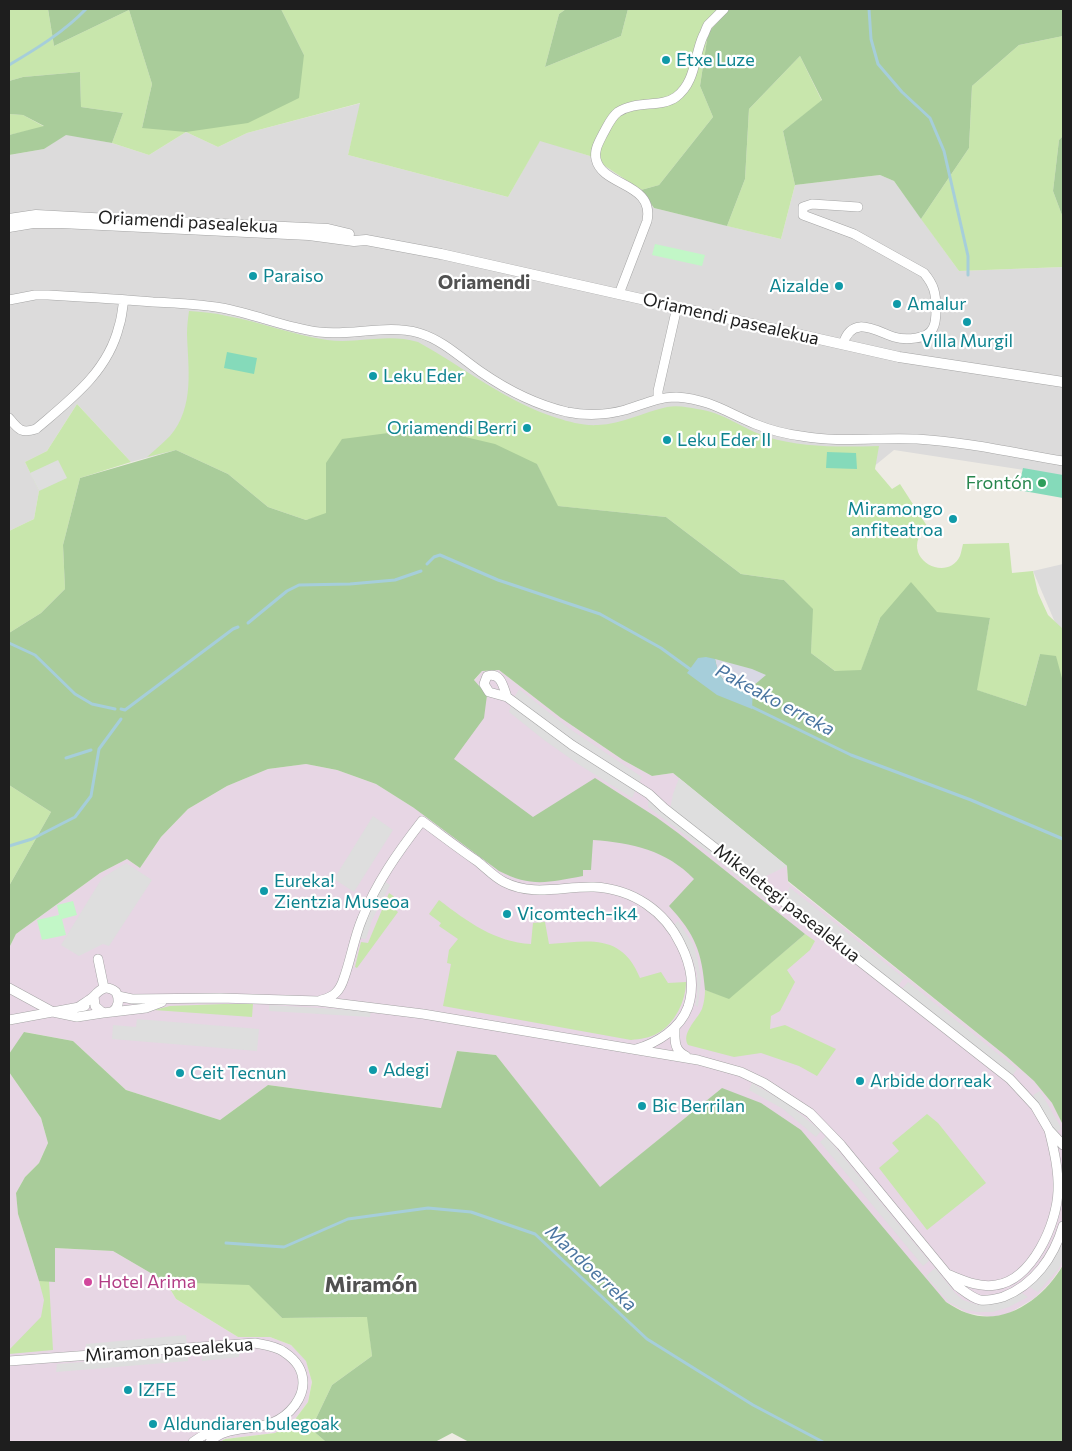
<!DOCTYPE html>
<html>
<head>
<meta charset="utf-8">
<style>
  body { margin:0 }
  #map { position:relative; width:1072px; height:1451px; overflow:hidden; background:#eeebe4; font-family:Commissioner,sans-serif }
  canvas { display:block }
  .frame { position:absolute; inset:0; border:10px solid #1e1e1e; pointer-events:none }
</style>
</head>
<body>
<div id="map">
<canvas width="1072" height="1451"></canvas>
<div class="frame"></div>
</div>
<script>
const c = document.querySelector('canvas').getContext('2d');
c.lineJoin = 'round';
function paint(path, color) { c.fillStyle = color; c.fill(path, 'evenodd'); }
function stroke(path, color, width, dash) { c.strokeStyle = color; c.lineWidth = width; c.lineCap = dash ? 'butt' : 'round'; c.setLineDash(dash || []); c.stroke(path); }
function label(font, color, halo, rows, align = 'center') {
  c.font = font + ' Commissioner,sans-serif'; c.lineWidth = 4.5; c.setLineDash([]); c.textBaseline = 'middle'; c.strokeStyle = halo; c.fillStyle = color; for (const [text, x, y, turn = 0] of rows) {
    c.save(); c.translate(x, y); c.rotate((+turn || 0) * Math.PI / 180); c.textAlign = isNaN(turn) ? turn : align; if (halo) c.strokeText(text, 0, 0); c.fillText(text, 0, 0); c.restore();
  }
}
paint(new Path2D(`
  M361,103L348,155L508,197L540,140L590,156L641,190L654,208L781,239L795,185L880,175L894,181L959,271L1063,267V476L894,450L840,494L176,450L131,462L77,404L47,451L25,462L39,491L34,519L9,531V155L44,149L66,134L112,143L149,155L186,132L218,147L247,133Z
  M1063,564V641L1033,571Z`), '#dcdbdb');
paint(new Path2D(`
  M499,670L561,718L623,760L652,776L673,773L787,866L788,882L1006,1056L1034,1081L1052,1103L1063,1125V1265L1050,1283L1035,1298L1008,1314L991,1317L967,1313L946,1302L722,1088L600,1188L496,1055L457,1051L442,1108L268,1085L220,1120L126,1090L73,1041L25,1032L9,1054V948L16,934L100,873L127,859L140,868L161,837L188,809L227,786L268,769L306,764L337,770L376,784L414,808L474,681L482,671Z
  M9,1072L41,1118L48,1143L39,1163L25,1177L16,1193L18,1214L39,1281L55,1248L113,1251L166,1282L176,1299L238,1337H270L291,1345L306,1360L312,1382L308,1402L293,1422L275,1433L225,1439L220,1442H9Z`), '#e7d6e4');
paint(new Path2D(`
  M9,9H48L54,46L129,10L152,84L142,128L304,55L281,9H566L559,14L545,67L621,36L628,9H729L708,33L700,86L713,117L659,185L641,190L590,156L540,141L508,197L348,155L360,103L247,133L218,147L186,132L149,155L112,143L123,113L81,107L80,72L23,77L9,81Z
  M1063,36V136L1059,140L1053,191L1063,218V267L959,271L921,219L969,148L972,86L1019,45Z
  M800,56L822,101L783,131L795,185L781,239L727,226L745,179L749,109Z
  M9,114L23,115L45,127L9,135Z
  M189,311C202,312 215,313 227,316C261,322 293,335 327,340C359,344 386,333 418,342C465,368 506,402 557,418C570,422 584,426 598,425C622,424 644,412 667,407C677,405 688,407 697,409C723,412 743,429 767,437C804,448 842,447 879,446L875,469L892,489L900,484L927,526C896,556 946,585 960,556C961,553 962,548 963,544L1009,543L1012,573L1033,571L1038,593L1048,615L1063,629V682L1040,654L1026,706L976,690L990,618H880L861,671H835L811,653L812,609L784,580L741,574L666,517L557,506L537,464L326,463V514L306,520L268,507L228,474L176,450L147,457C155,450 163,443 170,436C195,407 188,368 187,334C187,326 188,318 189,311Z
  M77,404L131,462L80,478L63,545L65,589L41,613L9,633V531L34,519L39,491L25,462L47,451Z
  M9,785L51,812L9,886Z
  M389,893L399,900L393,908L398,912L357,968L355,967L361,942L368,943Z
  M439,900C468,922 495,942 531,944L533,923L545,922L549,944C589,941 622,933 640,978L661,972L668,983L686,982C686,1000 675,1024 658,1033C650,1038 640,1039 631,1040L443,1006L451,964L447,963L449,950L458,939L439,926L441,923L429,914Z
  M805,934L815,941L810,950L787,970L795,982L780,1011L771,1016L770,1029L785,1025L836,1049L817,1076L799,1066L761,1053L734,1057L688,1045C681,1033 697,1020 702,1009C704,1003 705,996 705,990L729,998Z
  M224,1004H253L252,1017L154,1010L170,1006Z
  M927,1114L938,1123L986,1183L927,1230L879,1168L899,1151L892,1143Z
  M39,1281H49L53,1350L9,1354V1350L41,1317L44,1300Z
  M166,1282L249,1284L282,1318L368,1317L372,1356L332,1385L311,1429L326,1442H220L225,1439L275,1433L293,1422L308,1402L312,1382L306,1361L291,1345L270,1337H238L176,1299Z`), '#c8e6ac');
paint(new Path2D(`
  M48,9H281L304,55L299,98L248,123L186,132L142,128L152,84L129,10L54,46Z
  M566,9H628L621,36L545,67L559,14Z
  M729,9H1063V36L1019,45L972,86L969,148L921,219L894,181L880,175L795,185L783,131L822,100L800,56L749,109L745,179L727,226L654,208L641,190L659,185L713,117L700,86L708,33Z
  M80,72L81,107L123,113L112,143L66,135L44,149L9,155V135L44,126L23,115L9,114V81L23,77Z
  M1063,136V218L1053,191L1059,140Z
  M427,428L495,444L537,464L558,506L666,517L741,574L784,580L813,609L811,653L835,671L861,670L880,618L911,582L937,612L990,618L977,690L1026,706L1040,654L1056,656L1063,682V1125L1052,1103L1034,1081L1006,1056L788,881L787,866L673,773L652,776L623,760L561,718L499,670L482,671L474,680L487,695L484,718L454,759L533,817L595,778L656,817L678,833L805,934L729,999L705,990C702,952 695,934 669,906L694,879C666,850 632,843 593,840L591,870H583V876C549,882 532,888 499,871L414,808L376,784L337,770L306,764L268,769L227,786L188,809L161,837L140,868L127,859L100,873L16,934L9,948V886L51,812L9,785V633L41,613L65,589L63,545L80,478L176,450L228,474L268,507L306,520L326,513V463L342,439Z
  M24,1032L73,1041L126,1090L220,1120L268,1085L441,1108L457,1051L496,1055L600,1187L722,1088L761,1103L801,1130L946,1302C953,1306 960,1311 967,1313C1006,1327 1045,1297 1063,1265V1442H469L452,1433L435,1442H326L311,1429L332,1385L372,1356L367,1317L282,1318L249,1285L166,1282L113,1251L55,1248V1282L39,1281L18,1214L16,1193L25,1177L39,1163L48,1143L41,1118L9,1072V1054Z`), '#a9cc9a');
paint(new Path2D(`
  M655,244L705,255L702,266L652,255Z
  M73,901L77,915L62,919L66,935L42,940L37,920L59,915L57,905Z`), '#c2f7c7');
paint(new Path2D(`
  M227,352L257,358L254,374L224,368Z
  M827,452L856,453L857,469L826,468Z
  M1023,468L1063,475V498L1018,490Z`), '#85daba');
paint(new Path2D(`
  M58,460L67,478L39,491L30,473Z
  M519,689L570,729L642,777L632,798L578,764L544,740L509,712L512,701Z
  M679,778L787,866L760,879L670,809L673,794Z
  M649,794L776,899L774,906L709,853L648,807Z
  M373,816L393,830L354,892L334,879Z
  M126,863L152,880L109,946L103,944L79,956L61,945L102,878Z
  M384,881L390,885L372,920L366,939L359,938L373,903Z
  M789,887L904,978L898,986L787,899Z
  M678,921L693,944L697,957L701,979L698,1007L695,1005L697,995V974L692,957L674,925Z
  M908,982L1017,1069L1012,1076L902,989Z
  M269,1005L371,1011L370,1017L269,1011Z
  M137,1019L259,1029L257,1051L112,1039L113,1025L136,1027Z
  M752,1083L787,1103L821,1131L816,1137L783,1109L749,1090Z
  M1040,1091L1062,1129L1054,1132L1033,1095Z
  M826,1136L929,1261L923,1266L820,1142Z
  M1063,1242V1260L1059,1268L1038,1292L1029,1287L1052,1262Z
  M935,1268L955,1293L963,1300L978,1305L994,1304L1007,1300L1022,1293L1028,1297L1009,1307L993,1312H977L962,1309L949,1302L926,1276Z
  M186,1335L187,1345L86,1352V1344Z
  M239,1350V1357L202,1361V1353Z
  M188,1354V1361L56,1372L57,1364Z`), '#dedede');
paint(new Path2D(`
  M715,659L752,669L766,675L753,686L742,682L729,683L723,679L718,672Z`), '#d8d8e4');
paint(new Path2D(`
  M706,657L715,659C716,664 717,667 718,671C724,689 741,678 753,686L752,709L717,695L687,673L698,658Z`), '#a6ceda');
stroke(new Path2D(`
  M869,9L871,39L878,64L902,92L930,118L944,151L968,256V275
  M9,65C36,49 64,32 86,9
  M427,564L434,557L440,555L498,580L600,614L661,648L694,672
  M248,623L287,591L299,585L350,584L395,580L421,571
  M9,643L35,655L75,694L92,704L115,709
  M750,706L851,755L971,800L1063,839
  M121,709L125,710L233,629L238,627
  M66,758L91,750
  M9,846L32,839L75,817L91,796L99,749L121,719
  M226,1243L284,1247L348,1219L428,1208L471,1212L535,1234L647,1339L753,1405L823,1442`), '#a6ceda', 3);
const minor = new Path2D(`
  M619,294L647,221C655,182 602,187 596,159C594,150 599,142 603,134C607,127 611,117 618,112C636,100 661,108 676,97C696,82 694,56 703,36C705,33 706,28 708,25C713,20 719,14 724,9
  M9,300L35,295H48C83,297 118,299 153,302C176,303 199,304 222,308C255,314 286,328 319,332C352,336 387,324 419,333C443,340 462,359 481,372C507,390 537,405 567,412C587,416 606,415 625,410C642,405 657,397 676,397C709,399 726,412 755,424C770,430 785,434 801,436C839,443 879,437 917,439C966,442 1015,453 1063,461
  M843,344C852,315 874,330 894,337C904,340 928,340 933,328C936,323 936,315 936,309C936,293 934,285 924,273L854,234L803,215V207L812,204L858,207
  M658,398V391L677,307
  M9,418C18,429 21,434 36,429C70,400 108,372 119,326C122,318 122,309 124,300
  M507,697C503,686 501,672 487,676L484,684L489,692L507,697L572,745L649,794L664,808L1010,1079L1035,1106L1049,1130L1063,1145
  M98,959L104,988
  M9,988L53,1012L77,1017L103,1013
  M118,996L132,999L220,998L318,1001L423,1014L698,1060L741,1072L764,1083L810,1113L841,1145L957,1286C964,1291 972,1298 980,1300C988,1301 996,1299 1003,1297C1034,1285 1054,1257 1063,1226
  M321,1000C334,997 340,991 344,978C351,959 354,938 362,919C376,883 398,852 422,821C440,834 458,848 477,861C486,868 494,877 504,882C533,897 563,886 594,887C633,889 665,911 681,945C691,965 695,986 688,1007C680,1029 657,1043 636,1049
  M80,1006C84,1003 90,1000 94,996C101,988 107,985 116,992C120,1000 119,1007 112,1012L103,1013L95,1006L94,996
  M112,1012L146,1008L162,1002
  M9,1020L85,1006
  M675,1027C675,1039 673,1050 686,1056
  M947,1274C963,1280 978,1288 996,1285C1032,1280 1057,1224 1058,1191C1059,1171 1054,1150 1049,1130
  M9,1361L255,1343C265,1345 276,1346 284,1352C296,1360 303,1369 303,1383C303,1392 300,1398 295,1405C270,1439 231,1419 210,1442
  M193,1442C203,1435 213,1429 226,1430`);
const tertiary = new Path2D(`
  M9,219L36,215L110,219
  M176,222L328,229L349,234
  M9,227L33,223H61L309,235L354,241L366,240L441,254L899,357L1063,382`);
stroke(minor, '#a5a5a5', 10);
stroke(tertiary, '#a5a5a5', 11);
stroke(minor, '#fff', 9);
stroke(tertiary, '#fff', 10);
for (const [x, y, r, color] of [
  [666,60,5,"#0f9aa8"],
  [253,276,5,"#0f9aa8"],
  [839,286,5,"#0f9aa8"],
  [897,304,5,"#0f9aa8"],
  [967,322,5,"#0f9aa8"],
  [373,376,5,"#0f9aa8"],
  [527,428,5,"#0f9aa8"],
  [667,440,5,"#0f9aa8"],
  [1042,483,5,"#2e9e5b"],
  [953,519,5,"#0f9aa8"],
  [264,891,5,"#0f9aa8"],
  [507,914,5,"#0f9aa8"],
  [373,1070,5,"#0f9aa8"],
  [180,1073,5,"#0f9aa8"],
  [860,1081,5,"#0f9aa8"],
  [642,1106,5,"#0f9aa8"],
  [88,1282,5,"#d1479c"],
  [128,1390,5,"#0f9aa8"],
  [153,1424,5,"#0f9aa8"]
]) { const dot = new Path2D(); dot.arc(x, y, r, 0, 2 * Math.PI); c.fillStyle = color; c.fill(dot); stroke(dot, '#fff', 2); }
label('18px', '#0d838f', '#fff', [
  ["Etxe Luze",676,60],
  ["Paraiso",263,276],
  ["Aizalde",829,286,"right"],
  ["Amalur",907,304],
  ["Villa Murgil",967,341,"center"],
  ["Leku Eder",383,376],
  ["Oriamendi Berri",517,428,"right"],
  ["Leku Eder II",677,440],
  ["Miramongo",943,509,"right"],
  ["anfiteatroa",943,530,"right"],
  ["Eureka!",274,881],
  ["Zientzia Museoa",274,902],
  ["Vicomtech-ik4",517,914],
  ["Adegi",383,1070],
  ["Ceit Tecnun",190,1073],
  ["Arbide dorreak",870,1081],
  ["Bic Berrilan",652,1106],
  ["IZFE",138,1390],
  ["Aldundiaren bulegoak",163,1424]
], 'left');
label('18px', '#1e1e1e', '#fff', [
  ["Oriamendi pasealekua",188,222,3],
  ["Oriamendi pasealekua",731,319,13],
  ["Mikeletegi pasealekua",787,903,38],
  ["Miramon pasealekua",169,1350,-4]
]);
label('18px', '#27864d', '#fff', [
  ["Frontón",1032,483]
], 'right');
label('18px', '#b23c85', '#fff', [
  ["Hotel Arima",98,1282]
], 'left');
label('bold 19px', '#515151', '#fff', [
  ["Oriamendi",484,283]
]);
label('italic 19px', '#4b76a1', '#fff', [
  ["Pakeako erreka",775,700,28],
  ["Mandoerreka",591,1268,43]
]);
label('bold 22px', '#515151', '#fff', [
  ["Miramón",371,1285]
]);
</script>
</body>
</html>
